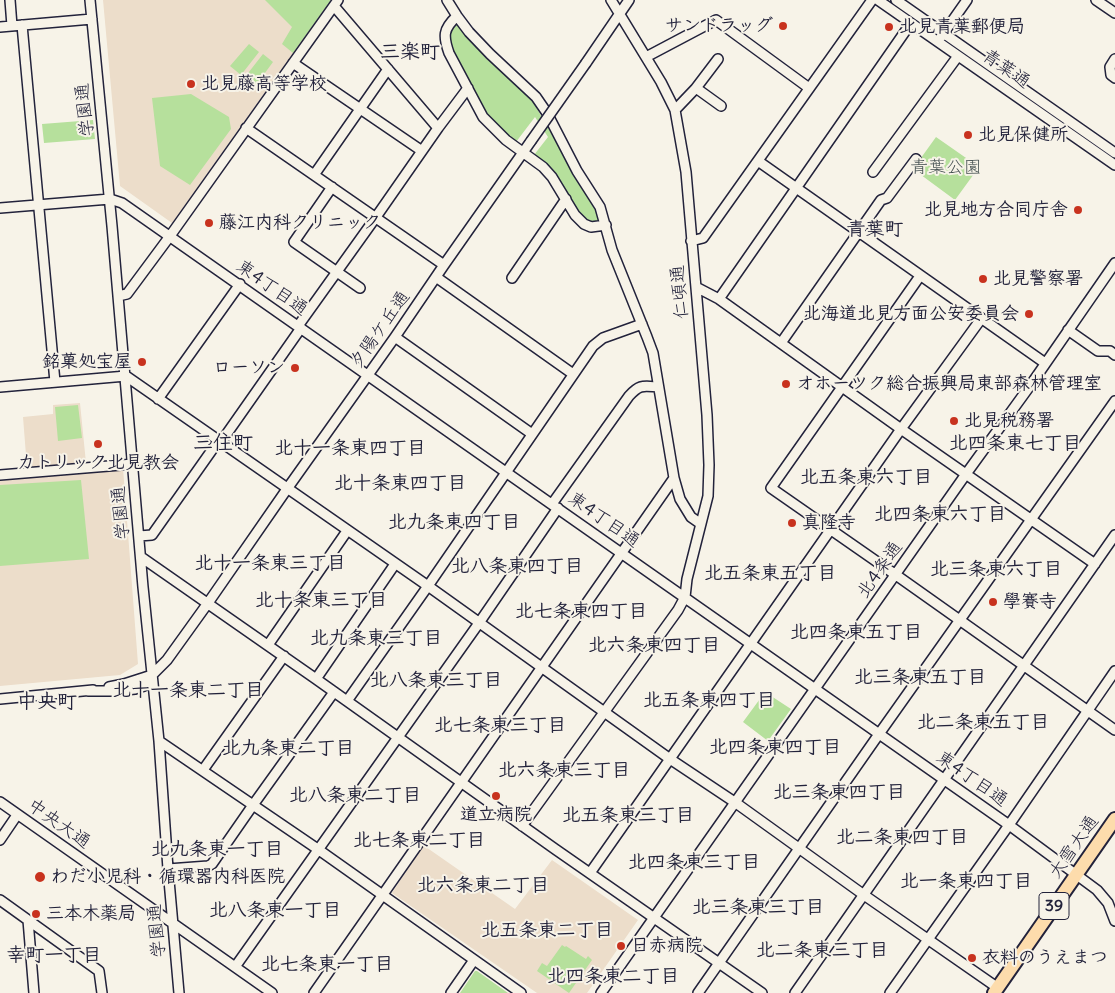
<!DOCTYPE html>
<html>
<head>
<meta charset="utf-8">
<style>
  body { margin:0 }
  canvas { display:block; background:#f7f3e8 }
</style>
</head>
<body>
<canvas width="1115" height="993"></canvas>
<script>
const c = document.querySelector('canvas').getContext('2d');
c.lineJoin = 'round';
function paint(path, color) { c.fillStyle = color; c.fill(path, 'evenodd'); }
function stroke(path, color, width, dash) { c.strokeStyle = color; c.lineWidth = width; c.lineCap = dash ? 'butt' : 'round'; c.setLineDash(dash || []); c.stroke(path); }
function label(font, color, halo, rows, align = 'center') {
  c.font = font + ' Delius,"Klee One",sans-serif'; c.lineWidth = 4; c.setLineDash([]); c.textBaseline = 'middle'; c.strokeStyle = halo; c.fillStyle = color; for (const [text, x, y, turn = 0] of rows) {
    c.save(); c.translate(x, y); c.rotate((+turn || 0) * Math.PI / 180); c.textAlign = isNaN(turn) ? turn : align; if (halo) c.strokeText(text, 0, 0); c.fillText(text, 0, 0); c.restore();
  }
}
paint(new Path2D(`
  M103,0H331L172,223L120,186Z
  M80,403L86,463L27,468L23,417L53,414V405Z
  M123,468L138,664L120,675L0,686V479Z
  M423,845L515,909L552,860L638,920L587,993H537L392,893Z`), '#ecddca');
paint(new Path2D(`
  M265,0H331L293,53L282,44L292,27Z
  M455,24H459L493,63L533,102L599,215L600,220C596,223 590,223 585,220C576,214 564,184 555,173C549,166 542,160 534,155L548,137L535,117L516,142L497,128L485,112L450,45L449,32Z
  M249,44L259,52L241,75L230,66Z
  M263,54L273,62L256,85L245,77Z
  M191,94L229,117L231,129L190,185L160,166L152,98Z
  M93,120L95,139L44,143L42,124Z
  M936,137L979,167L955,200L913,169Z
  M78,405L82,438L58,441L55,407Z
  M81,480L89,559L0,566V485Z
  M765,692L791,709L768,741L743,722Z
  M562,945L565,947L566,946L586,959L588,956L592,960L569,993L537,971L542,963L547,966Z
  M475,971H477L508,993H460Z`), '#b6e09c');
const minor = new Path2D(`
  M10,0L12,26
  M90,0L112,226L143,587L159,741L168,869L179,993
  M447,0L457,16L469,32L490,54L536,97L547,113L577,171L600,207L612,250L647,337L653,353L674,478L680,499L691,517L701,524
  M878,0L1115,165
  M896,0L1115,153
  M1096,0L1115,13
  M334,6L438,128
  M457,16C443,29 443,36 449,53L483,117L506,140L543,167L552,177L575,215L584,224L591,227L606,225
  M22,25L55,382
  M0,27L92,19
  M941,37L967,0
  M646,57L716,20L809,88
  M1115,59L1110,67L1111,75L1115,78
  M293,63L422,151
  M586,63L629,0
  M696,88L721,106
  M675,110L696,88L718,59
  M246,128L444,265
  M758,161L1045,363
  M873,172L958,56
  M314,175L388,69
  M332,187L294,242L360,288
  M0,208L110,199L122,203L1009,825L1097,890L1108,903L1115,921
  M691,241L703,238L872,0
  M920,276L771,488L896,575L1115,730
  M436,277L573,374
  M512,278L566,199
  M696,287L719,299L901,429L1095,564
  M118,296L127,294L170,236L338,0
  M719,299L911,23
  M298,326L376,217L438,128L468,88
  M1068,330L1098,351H1110L1115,355
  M395,337L532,434
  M781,343L881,200L887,198L916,159
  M0,387L126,376L428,586L670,759L736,803L864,895L998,988
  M158,399L240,284
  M221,442L301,328
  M0,475L133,464
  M552,504L629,396C640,384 643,386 658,387
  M139,536L152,535L219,440
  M141,557L316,679L555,849L762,993
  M268,645L347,531
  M316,679L395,564
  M109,687L124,684L152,675
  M88,691H116L135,689L144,686L152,675L167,660L208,603L287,489L395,337L444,265L531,141
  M0,699L93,690
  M347,701L428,586L593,346L603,338L642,324
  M159,741L319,850L521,993
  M203,770L284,656
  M0,802L272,993
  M522,826L678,610L685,597L687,579L708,496L709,465L707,415L686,172L675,110L661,82L611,0
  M0,840L17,815
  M168,869L208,866L212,864L253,805L334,692
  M590,873L901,429L981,319
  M0,900L99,971L102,993
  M28,920L34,993
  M235,967L479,623L558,508
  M314,993L674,478
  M451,993L474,960
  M601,993L966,474L1032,383L1115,263
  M698,993L879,734L1115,401
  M795,993L1115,535
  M890,993L1009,825L1115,671`);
const highway = new Path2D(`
  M994,993L1115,819`);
stroke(minor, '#22223b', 12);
stroke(highway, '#22223b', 16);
stroke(minor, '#f7f3e8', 9);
stroke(highway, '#fddcac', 12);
const minorBridge = new Path2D(`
  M531,141L586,63`);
stroke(minorBridge, '#22223b', 12, []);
stroke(minorBridge, '#f7f3e8', 9);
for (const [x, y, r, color] of [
  [783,26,5,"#c8321e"],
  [889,27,5,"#c8321e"],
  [191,84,5,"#c8321e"],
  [968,135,5,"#c8321e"],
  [1078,210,5,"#c8321e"],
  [209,223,5,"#c8321e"],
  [983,279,5,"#c8321e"],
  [1029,314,5,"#c8321e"],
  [142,362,5,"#c8321e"],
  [295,368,5,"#c8321e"],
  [786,384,5,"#c8321e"],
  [954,421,5,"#c8321e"],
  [98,444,5,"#c8321e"],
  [792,523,5,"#c8321e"],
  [993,602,5,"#c8321e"],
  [496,796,5,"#c8321e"],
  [40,877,6,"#c8321e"],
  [36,914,5,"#c8321e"],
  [621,946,5,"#c8321e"],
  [972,958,5,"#c8321e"]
]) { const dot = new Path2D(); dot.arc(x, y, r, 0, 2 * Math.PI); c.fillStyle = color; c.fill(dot); stroke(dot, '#f7f3e8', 2); }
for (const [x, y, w] of [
  [1054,906,30]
]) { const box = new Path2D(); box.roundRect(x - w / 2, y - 13.5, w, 27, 4); c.fillStyle = '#f7f3e8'; c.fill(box); stroke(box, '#22223b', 1); }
label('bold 16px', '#22223b', null, [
  ["39",1054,906]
]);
label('bold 18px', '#22223b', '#f7f3e8', [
  ["サンドラッグ",773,26,"right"],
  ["北見青葉郵便局",899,27],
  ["北見藤高等学校",201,84],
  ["北見保健所",978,135],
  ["北見地方合同庁舎",1068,210,"right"],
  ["藤江内科クリニック",219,223],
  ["北見警察署",993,279],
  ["北海道北見方面公安委員会",1019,314,"right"],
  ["銘菓処宝屋",132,362,"right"],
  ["ローソン",285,368,"right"],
  ["オホーツク総合振興局東部森林管理室",796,384],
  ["北見税務署",964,421],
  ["カトリック北見教会",98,463,"center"],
  ["真隆寺",802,523],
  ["學賽寺",1003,602],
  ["道立病院",496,815,"center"],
  ["わだ小児科・循環器内科医院",51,877],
  ["三本木薬局",46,914],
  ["日赤病院",631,946],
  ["衣料のうえまつ",982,958]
], 'left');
label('18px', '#22223b', '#f7f3e8', [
  ["青葉通",1006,69,35],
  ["学園通",85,110,-96],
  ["東4丁目通",272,288,35],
  ["仁頃通",680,292,-95],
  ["夕陽ケ丘通",380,330,-55],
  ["学園通",121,513,-95],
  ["東4丁目通",604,520,35],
  ["北4条通",880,570,-55],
  ["東4丁目通",972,779,35],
  ["中央大通",59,824,35],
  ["大雪大通",1074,847,-55],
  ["学園通",157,931,-95]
]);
label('18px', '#475253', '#f7f3e8', [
  ["青葉公園",946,168]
]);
label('bold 19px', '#22223b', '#f7f3e8', [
  ["青葉町",875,230],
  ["北四条東七丁目",1015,444],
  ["北十一条東四丁目",350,449],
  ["北五条東六丁目",866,478],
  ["北十条東四丁目",400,484],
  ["北四条東六丁目",940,515],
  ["北九条東四丁目",454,523],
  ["北十一条東三丁目",270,564],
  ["北八条東四丁目",517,567],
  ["北三条東六丁目",996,570],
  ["北五条東五丁目",770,574],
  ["北十条東三丁目",321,601],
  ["北七条東四丁目",581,612],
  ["北四条東五丁目",856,633],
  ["北九条東三丁目",376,639],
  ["北六条東四丁目",654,646],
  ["北三条東五丁目",920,678],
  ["北八条東三丁目",436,681],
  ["北十一条東二丁目",188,691],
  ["北五条東四丁目",709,701],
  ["北二条東五丁目",983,723],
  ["北七条東三丁目",500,726],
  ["北四条東四丁目",775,748],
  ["北九条東二丁目",288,749],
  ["北六条東三丁目",564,771],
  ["北三条東四丁目",839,793],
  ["北八条東二丁目",355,796],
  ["北五条東三丁目",628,816],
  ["北二条東四丁目",902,838],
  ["北七条東二丁目",419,841],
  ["北九条東一丁目",217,850],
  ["北四条東三丁目",694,863],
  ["北一条東四丁目",966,882],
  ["北六条東二丁目",483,886],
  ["北三条東三丁目",758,908],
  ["北八条東一丁目",275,911],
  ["北五条東二丁目",547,931],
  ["北二条東三丁目",822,951],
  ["幸町一丁目",54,956],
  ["北七条東一丁目",327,965],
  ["北四条東二丁目",613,977]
]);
label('bold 20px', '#22223b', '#f7f3e8', [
  ["三楽町",410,52],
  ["三住町",223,443],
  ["中央町",47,702]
]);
</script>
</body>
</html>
